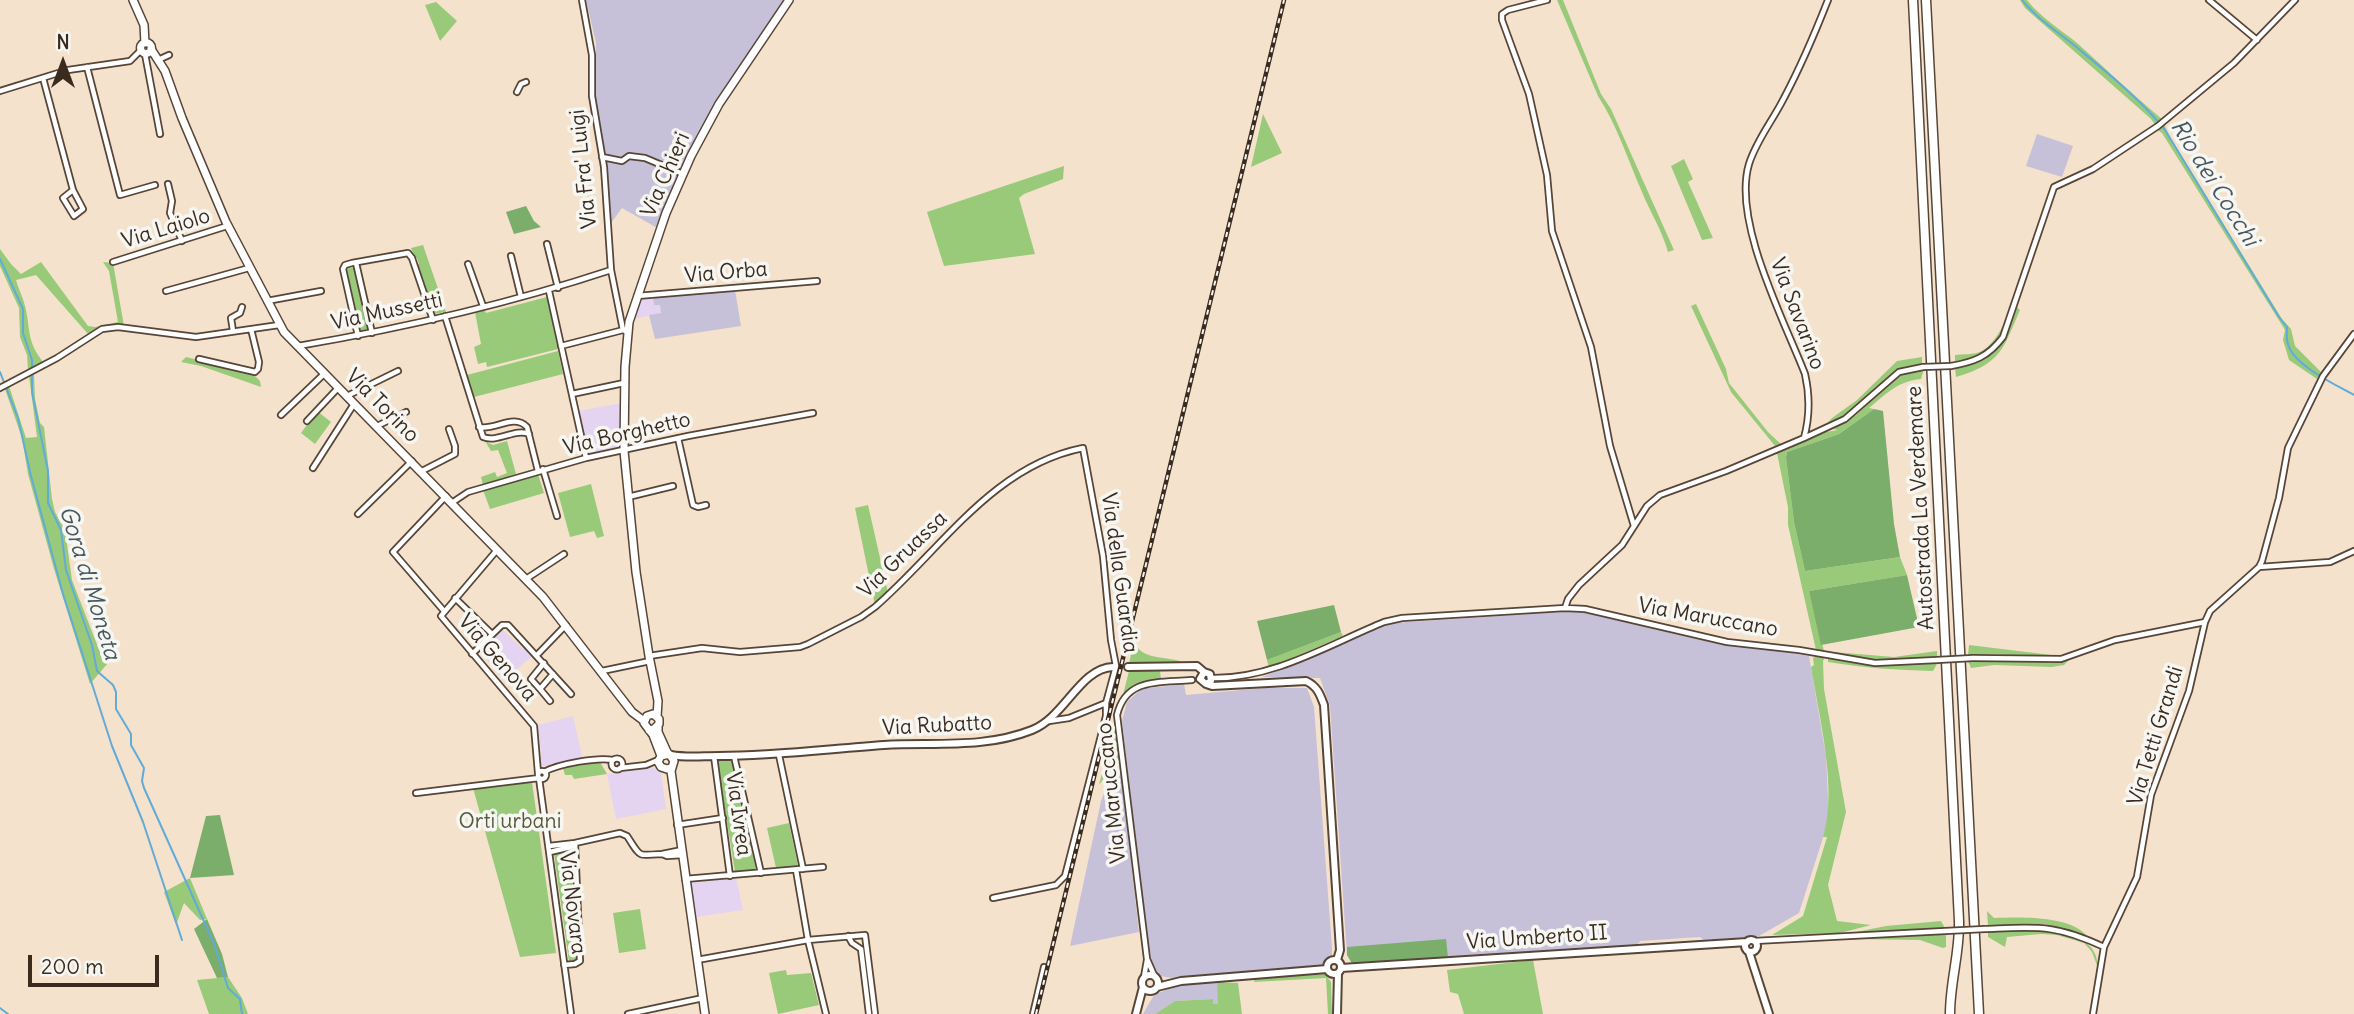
<!DOCTYPE html>
<html>
<head>
<meta charset="utf-8">
<style>
  body { margin:0 }
  #map { position:relative; width:2354px; height:1014px; overflow:hidden; background:#f5e2cc; font-family:Delius,sans-serif }
  canvas { display:block }
  .north { position:absolute; left:28px; top:28px; width:70px; height:70px; -webkit-text-stroke:5px #f6f6f2; paint-order:stroke; rotate:0deg; font-size:19px; font-weight:700; line-height:28px; text-align:center; color:#3b2a1e }
  .north::after { content:''; display:block; margin:auto; width:24px; height:32px; background:#3b2a1e; clip-path:polygon(50% 0,100% 100%,50% 72%,0 100%) }
  .scale { position:absolute; left:28px; top:955px; width:131px; height:32px; box-sizing:border-box; border:4px solid #3b2a1e; border-top:0; padding-left:9px; font-size:21px; line-height:24px; white-space:nowrap; color:#3b2a1e; -webkit-text-stroke:5px #f6f6f2; paint-order:stroke }
</style>
</head>
<body>
<div id="map">
<canvas width="2354" height="1014"></canvas>
<div class="north">N</div>
<div class="scale">200 m</div>
</div>
<script>
const c = document.querySelector('canvas').getContext('2d');
c.lineJoin = 'round';
function paint(path, color) { c.fillStyle = color; c.fill(path, 'evenodd'); }
function stroke(path, color, width, dash) { c.strokeStyle = color; c.lineWidth = width; c.lineCap = dash ? 'butt' : 'round'; c.setLineDash(dash || []); c.stroke(path); }
function label(font, color, halo, rows, align = 'center') {
  c.font = font + ' Delius,sans-serif'; c.lineWidth = 7; c.setLineDash([]); c.textBaseline = 'middle'; c.strokeStyle = halo; c.fillStyle = color; for (const [text, x, y, turn = 0] of rows) {
    c.save(); c.translate(x, y); c.rotate((+turn || 0) * Math.PI / 180); c.textAlign = isNaN(turn) ? turn : align; if (halo) c.strokeText(text, 0, 0); c.fillText(text, 0, 0); c.restore();
  }
}
paint(new Path2D(`
  M653,297L654,305L660,304L661,313L634,319L639,300Z
  M622,403L621,448L586,456L579,411Z
  M503,630L523,649L528,647L533,655L504,681L480,652Z
  M573,716L583,761L542,766L538,725Z
  M660,767L666,809L616,819L607,774Z
  M736,878L743,910L695,917L690,882Z`), '#e4d3f1');
paint(new Path2D(`
  M586,0H786L711,114L659,229L622,208L609,226L605,155L595,98L596,43Z
  M2037,134L2073,146L2062,177L2026,166Z
  M735,290L741,326L655,339L649,315L661,313L660,305H654L653,297Z
  M1577,611L1724,645L1770,649L1809,656L1826,756L1829,819L1799,913L1759,936L1704,940L1700,937L1640,941L1637,945L1353,965L1347,955L1330,706L1320,678L1262,677L1392,623Z
  M1184,684L1186,695L1264,688H1307L1314,707L1332,948V955L1325,959L1323,966L1172,978L1160,976L1153,970L1146,927L1122,721L1127,702L1141,689Z
  M1121,775L1139,932L1070,946L1101,801L1107,786Z
  M1217,982L1219,1004H1213V999L1175,1001L1155,1014H1143L1154,995L1171,988L1186,983Z`), '#c6c0d9');
paint(new Path2D(`
  M1557,0H1563L1601,94L1611,109L1674,250L1668,252C1662,230 1650,212 1642,192C1628,160 1617,125 1598,96Z
  M2020,0H2027C2041,18 2060,29 2077,43C2106,69 2133,95 2163,120L2156,126L2151,119L2025,8Z
  M436,2L457,21L440,41L425,5Z
  M1263,114L1282,153L1251,167Z
  M2164,124L2170,137L2282,319L2291,329L2295,346L2321,372L2317,379L2289,360L2283,340L2285,330L2162,133L2156,129Z
  M1684,159L1693,179L1688,182L1713,238L1702,240L1671,166Z
  M1064,166L1063,179L1024,194L1019,198L1035,254L944,266L927,212Z
  M423,245L446,312L434,314L417,265L419,264L417,258H415L411,248Z
  M2031,246H2033L2002,336C1990,352 1975,360 1955,363V355C1963,354 1974,355 1982,351C2009,335 2021,274 2031,246Z
  M0,249L11,264L21,274L41,262L88,326L95,327L118,322L109,271L103,262L113,263L124,326L99,328L88,334L36,275L16,280C18,288 23,297 25,306C31,330 26,341 44,363L28,369L27,355L20,337L19,308L0,266Z
  M355,267L362,295L360,296L370,329L358,332L345,269Z
  M547,297L558,349L487,367L486,362L478,364L474,347L481,344L475,312L484,309L486,313Z
  M1696,304L1726,369L1729,383L1768,432L1782,445L1775,446L1731,392L1691,306Z
  M2017,307L2020,310C2003,349 2001,364 1956,377L1955,368C1995,363 2005,343 2017,307Z
  M558,351L563,374L474,397L467,375Z
  M186,357L252,373L260,381L261,387L201,366L181,362Z
  M1922,357V365L1898,370L1850,414L1823,428L1832,418L1857,400L1897,361Z
  M1924,369L1921,379C1898,381 1886,394 1869,408L1874,409L1839,434L1787,452L1786,458L1794,522L1805,571L1900,557L1907,575L1809,591L1824,651L1816,650L1788,525V507L1777,453L1820,433L1838,430L1833,429L1856,415L1894,379L1907,371Z
  M34,374L35,399L40,423L44,427L52,499L55,512L65,530L72,580L103,660L108,663L90,684L54,569L28,474L22,438L5,389L9,386L26,438L37,437L29,376Z
  M317,411L331,422L315,444L301,433Z
  M485,441L493,445L507,441L516,474L483,485L481,477L495,472L497,477L507,473L498,450L491,451Z
  M538,474L544,493L490,509L483,490Z
  M591,484L604,536L597,538L594,531L570,537L558,493Z
  M868,505L888,593L875,605L855,508Z
  M1341,632L1343,636L1269,668L1267,660Z
  M1134,640C1139,662 1170,655 1184,663L1129,664Z
  M1969,645L2051,655V658L1995,654L1968,655Z
  M1937,651V657L1874,660L1833,654V652L1894,657Z
  M1819,655L1825,657L1823,661L1824,689L1846,812L1828,885L1837,921L1871,925L1840,933L1772,935L1803,916L1827,837H1823C1838,790 1819,716 1811,667L1814,665L1813,658Z
  M1828,657L1880,665L1938,662L1933,671C1897,670 1864,668 1828,662Z
  M2004,659L2044,662L2070,659L2064,665L2052,667L1994,665L1971,668L1968,661Z
  M1129,671H1160L1161,679C1144,681 1134,683 1123,695Z
  M1115,721L1120,762L1109,771L1099,785Z
  M733,759L756,870L735,872L717,760Z
  M600,762L607,774L574,779L572,775H565L563,768Z
  M532,782L556,953L520,957L473,788Z
  M789,823L798,866L776,868L767,828Z
  M570,851L578,961L569,962L554,854Z
  M190,878L207,919L200,920L184,903L176,925L164,892Z
  M640,909L646,949L619,953L613,913Z
  M1987,911L1994,918C2019,917 2070,915 2087,936L2045,924L1988,926Z
  M1941,921L1945,928L1851,933L1886,926Z
  M2031,929C2058,932 2098,933 2098,968L2092,952L2084,943L2057,935L2041,934L2007,937L2005,947L1988,937V931Z
  M1946,934V947L1943,948L1920,940L1852,939Z
  M1533,960L1543,1014H1464L1458,994L1450,992L1447,970Z
  M786,970L787,975L811,973L819,1005L778,1014L769,973Z
  M1325,974L1331,982L1332,1014H1328L1326,978L1254,982L1255,978Z
  M228,977L242,998L248,1014H209L197,980Z
  M1217,982L1238,983L1242,1014H1155L1175,1001L1213,999V1004H1218Z`), '#99ca7a');
paint(new Path2D(`
  M526,206L534,221L541,227L514,234L506,212Z
  M1874,409L1883,411L1894,524L1900,557L1805,571L1794,522L1786,458L1787,452L1839,434Z
  M1907,575L1919,627L1821,645L1809,591Z
  M1334,605L1341,632L1267,660L1257,621Z
  M220,815L234,875L190,878L206,816Z
  M207,919L222,954L228,977L217,978L194,929Z
  M1446,939L1448,958L1353,965L1347,955V947Z`), '#7aae6a');
stroke(new Path2D(`
  M2022,0C2038,20 2061,34 2080,50C2109,74 2142,101 2165,130L2279,317L2287,327C2287,333 2286,339 2288,344C2293,365 2336,385 2354,395
  M0,259L23,309V333L32,360V392L48,471V503L61,530L66,570L92,645L97,671L113,685L116,692V709L131,734V745L144,768L142,781L144,788L215,946L228,988L240,999L242,1014
  M0,372L18,418L31,476L63,594L112,746L143,822L182,940
  M0,1008L8,1014`), '#61abd9', 2);
const street = new Path2D(`
  M582,0L592,55V96L604,167L611,270L623,330L627,332
  M1547,0L1508,10L1502,14V20L1529,94L1547,175L1552,231L1591,347L1610,446L1634,526
  M2209,0L2257,40
  M145,54L160,134
  M158,60L169,55
  M87,67L120,195L155,185
  M43,78L73,190L83,209L74,216L63,198L73,190
  M0,91L68,70L130,61L141,50
  M517,92L521,84L526,82
  M602,157L622,161L629,156L645,158L683,174
  M168,184L172,201L170,213L182,241
  M547,244L558,288
  M511,256L521,297
  M113,262L227,226
  M356,263L372,333
  M468,264L483,306
  M166,291L249,268
  M549,291L586,458
  M637,296L817,281
  M267,301L321,291
  M445,316L483,437C498,443 515,428 529,434
  M233,331L231,318L240,313L242,307
  M358,336L343,269L345,265L352,263L408,253L412,258L433,320
  M298,346C404,328 508,304 611,270
  M561,346L623,330
  M199,359L255,372L258,369L259,362L251,329
  M1951,366C1974,362 1988,357 2003,337L2054,187L2093,169L2158,126L2234,63L2295,0
  M0,388L57,358L102,329L118,327L196,337L279,325
  M572,394L624,383
  M347,396L398,371
  M281,415L325,373
  M307,421L338,388
  M377,426L406,412
  M479,427C494,431 514,413 527,427L538,471
  M678,438L693,505L698,507L706,505
  M1804,438L1845,419L1899,372L1923,367
  M313,468L354,404
  M543,469L557,516
  M422,471L455,454V446L449,429
  M628,497L673,486
  M453,502L468,492L586,458L688,436L813,413
  M358,514L412,461
  M497,550L441,616L534,726L538,773
  M2259,567L2330,562L2354,551
  M526,579L564,554
  M455,598L492,634
  M1565,608L1568,599L1579,585L1622,545L1647,506L1660,495L1726,471L1804,438C1810,416 1810,396 1805,374C1784,320 1732,221 1749,164C1756,141 1773,120 1784,98C1801,66 1815,33 1828,0
  M444,611L393,552L446,496
  M472,654L502,625H508L571,694
  M537,655L566,625
  M649,656L702,648L740,652L800,647L808,644L861,617L875,607C941,550 992,466 1083,448L1103,556L1111,640L1116,666L1106,703L1069,718L1049,721
  M1973,658L2061,659L2115,640L2205,622
  M544,663L531,679L540,689L553,674
  M602,671L650,661
  M1212,678C1273,679 1328,645 1384,622L1402,618L1565,608L1585,609L1727,642L1799,650L1875,663L1937,660
  M540,689L550,701
  M779,755L803,869
  M714,756L730,876
  M734,756L761,873
  M611.5 764a5.5 5.5 0 1 1 11 0a5.5 5.5 0 1 1-11 0Z
  M620,768L646,765L658,760
  M538 775a4 4 0 1 1 8 0a4 4 0 1 1-8 0Z
  M544,772C558,764 597,757 613,760
  M416,793L539,778L571,1014
  M677,825L723,818
  M549,846L575,843L571,847L550,852
  M682,850L662,854L667,856L683,855
  M796,870L808,940L826,1014
  M685,879L823,867
  M993,898L1056,885L1065,876L1106,716V703
  M1985,929C2038,927 2055,924 2104,947
  M848,936L852,943L861,949L869,1014
  M1754,941L1945,931
  M697,960L808,940L865,935L875,1014
  M564,965L575,964L580,961L575,843L620,833L627,836C641,857 636,856 662,854
  M1154,975L1147,959L1117,715C1126,677 1160,683 1192,680
  M1144,977L1147,960
  M628,1014L703,998
  M1033,1014L1044,967
  M2093,1014L2104,947L2137,877L2151,795L2189,691L2205,622L2210,611L2259,567L2262,561L2279,498L2288,448L2323,376L2354,334`);
const secondary = new Path2D(`
  M1128,667L1197,666L1204,672L1210,674L1211,681L1206,684L1200,679L1204,672
  M1206,684L1212,686L1306,681C1317,686 1320,694 1324,705L1340,950L1337,960
  M671,755C687,758 702,756 719,756C774,756 828,749 884,745C934,742 984,749 1032,730C1065,717 1080,668 1113,667
  M1745 946a6 6 0 1 1 12 0a6 6 0 1 1-12 0Z
  M1749,952L1769,1014
  M1327 967a7 7 0 1 1 14 0a7 7 0 1 1-14 0Z
  M1341,968L1747,942
  M1142 983a8 8 0 1 1 16 0a8 8 0 1 1-16 0Z
  M1157,987L1181,981L1327,969
  M1136,1014L1143,987
  M1337,1014L1338,973`);
const primary = new Path2D(`
  M133,0L144,25L145,43
  M140.5 48a5.5 5.5 0 1 1 11 0a5.5 5.5 0 1 1-11 0Z
  M151,49L165,71L182,118L226,222L284,332L543,597L632,712L644,721
  M657,717L658,701L649,656L636,572L624,451L625,367L629,322L666,213L691,156L719,104L789,0
  M658,726V732L668,754
  M649,730L654,729L659,724V719L653,714L647,716L644,723L653,735L661,756
  M671,768L667,769L661,767L658,762L661,756L669,754L674,761L671,771L705,1014`);
const highway = new Path2D(`
  M1913,0L1959,921C1960,952 1950,982 1950,1014
  M1926,0L1979,1014`);
stroke(street, '#574638', 8);
stroke(secondary, '#574638', 10);
stroke(primary, '#574638', 10);
stroke(highway, '#574638', 11);
stroke(street, '#fff', 4.5);
stroke(secondary, '#fff', 6);
stroke(primary, '#fff', 7);
stroke(highway, '#fff', 8);
const rail = new Path2D(`
  M1036,1014L1284,0`);
stroke(rail, '#3b2a1e', 4.5);
stroke(rail, '#f6f6f2', 2, [5]);
const streetBridge = new Path2D(`
  M1923,367L1951,366
  M1937,660L1973,658
  M1945,931L1985,929`);
stroke(streetBridge, '#574638', 8, []);
stroke(streetBridge, '#fff', 4.5);
label('21px', '#3b2a1e', '#f6f6f2', [
  ["Via Fra' Luigi",584,169,-96],
  ["Via Chieri",666,175,-66],
  ["Via Laiolo",166,229,-17],
  ["Via Orba",726,273,-5],
  ["Via Mussetti",387,312,-12],
  ["Via Savarino",1797,314,69],
  ["Via Torino",382,406,45],
  ["Via Borghetto",627,434,-13],
  ["Autostrada La Verdemare",1921,508,-93],
  ["Via Gruassa",903,555,-44],
  ["Via della Guardia",1119,573,82],
  ["Via Maruccano",1708,618,10],
  ["Via Genova",497,658,49],
  ["Via Rubatto",937,726,-3],
  ["Via Tetti Grandi",2156,736,-73],
  ["Via Maruccano",1112,793,-96],
  ["Via Ivrea",738,814,82],
  ["Via Novara",572,903,83],
  ["Via Umberto II",1537,938,-4]
]);
label('21px', '#575a3a', '#f6f6f2', [
  ["Orti urbani",510,822]
]);
label('italic 23px', '#48575f', '#f6f6f2', [
  ["Rio dei Cocchi",2214,183,58],
  ["Gora di Moneta",89,583,73]
]);
</script>
</body>
</html>
